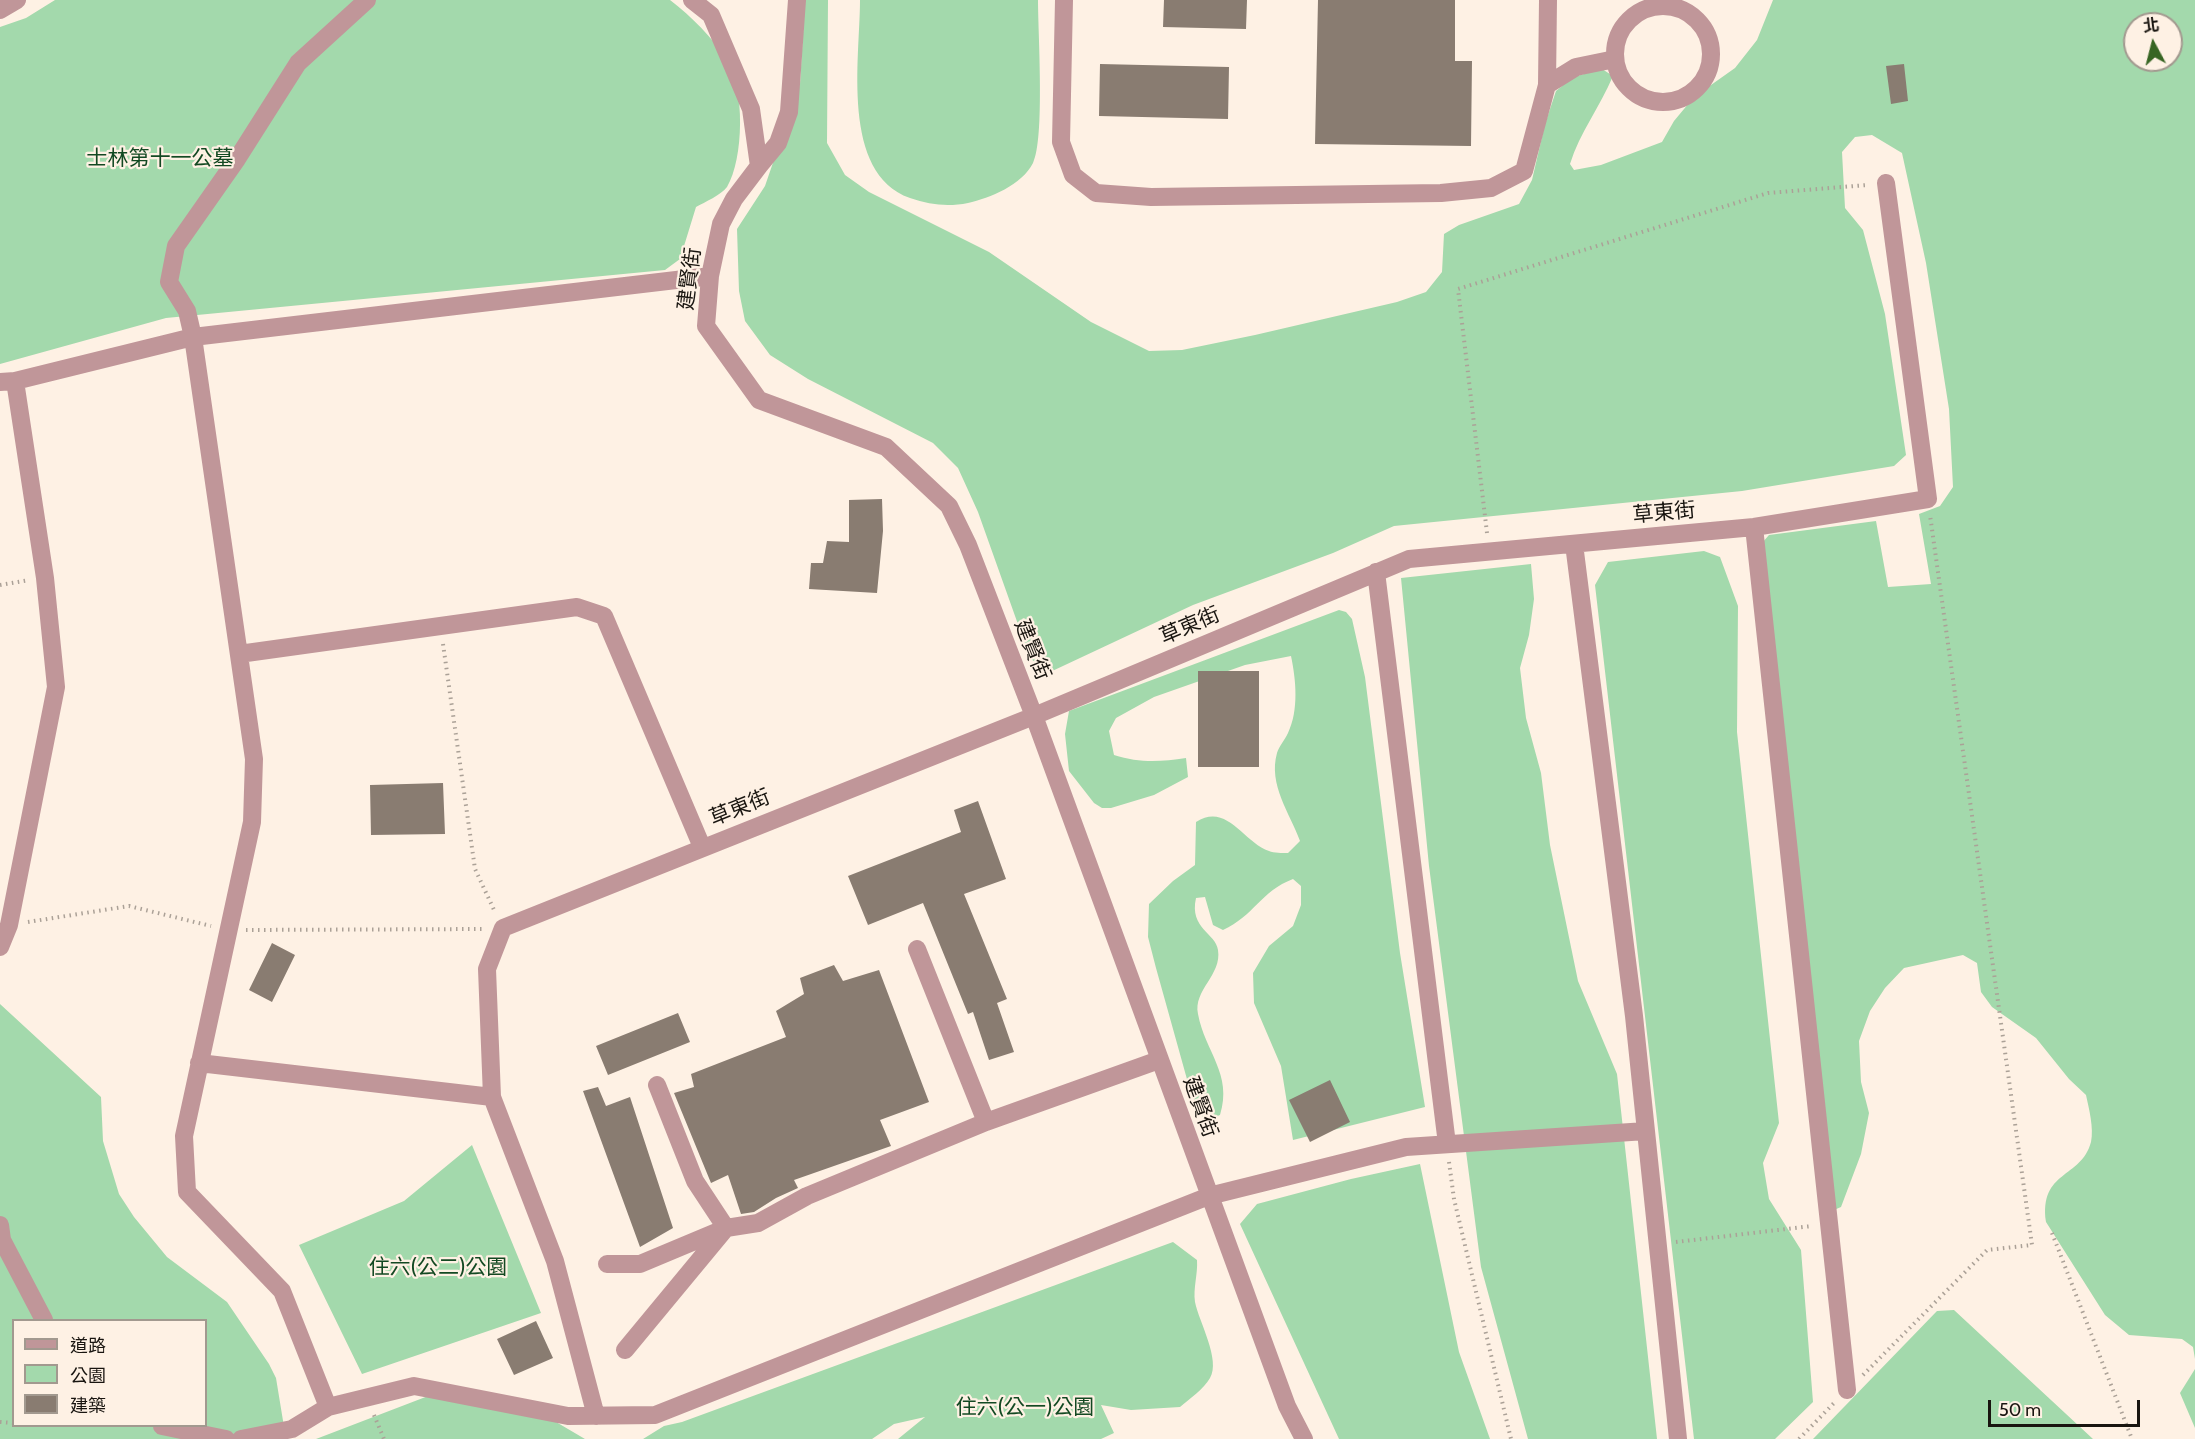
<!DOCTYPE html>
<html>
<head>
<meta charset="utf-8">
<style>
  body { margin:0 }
  #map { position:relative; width:2195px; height:1439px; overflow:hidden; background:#fef1e4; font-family:Cabin,"Noto Sans TC",sans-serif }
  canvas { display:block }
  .legend { position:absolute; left:12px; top:1319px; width:195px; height:108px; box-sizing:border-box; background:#fef1e4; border:2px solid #a2998f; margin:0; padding:8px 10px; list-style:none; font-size:18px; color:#191510 }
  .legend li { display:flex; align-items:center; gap:12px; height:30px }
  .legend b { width:30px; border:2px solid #a2998f }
  .north { position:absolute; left:2123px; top:12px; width:60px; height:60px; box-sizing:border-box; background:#fef1e4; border:2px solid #a2998f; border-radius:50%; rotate:353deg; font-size:16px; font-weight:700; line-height:24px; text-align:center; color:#191510 }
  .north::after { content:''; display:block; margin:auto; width:21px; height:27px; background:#376523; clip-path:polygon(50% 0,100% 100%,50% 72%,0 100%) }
  .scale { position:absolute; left:1988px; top:1400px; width:152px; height:27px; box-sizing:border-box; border:3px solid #191510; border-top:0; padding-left:8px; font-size:18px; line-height:21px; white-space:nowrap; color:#191510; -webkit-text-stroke:4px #fef1e4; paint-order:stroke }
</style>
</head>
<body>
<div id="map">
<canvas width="2195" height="1439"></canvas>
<ul class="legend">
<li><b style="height:8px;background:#c09699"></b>道路</li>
<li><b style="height:16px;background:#a3d9ac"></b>公園</li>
<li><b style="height:16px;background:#897c71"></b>建築</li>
</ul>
<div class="north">北</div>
<div class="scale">50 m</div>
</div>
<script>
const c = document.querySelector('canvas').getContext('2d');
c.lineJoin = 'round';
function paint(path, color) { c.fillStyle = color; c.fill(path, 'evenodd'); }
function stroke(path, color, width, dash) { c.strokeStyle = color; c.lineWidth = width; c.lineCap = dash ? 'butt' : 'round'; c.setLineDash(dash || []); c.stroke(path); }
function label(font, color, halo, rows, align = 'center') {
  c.font = font + ' Cabin,"Noto Sans TC",sans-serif'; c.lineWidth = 4.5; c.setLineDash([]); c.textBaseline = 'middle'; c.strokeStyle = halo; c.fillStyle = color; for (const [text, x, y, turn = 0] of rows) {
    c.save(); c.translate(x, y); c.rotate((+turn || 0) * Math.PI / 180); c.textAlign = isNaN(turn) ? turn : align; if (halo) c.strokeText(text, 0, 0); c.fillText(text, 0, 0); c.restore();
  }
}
paint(new Path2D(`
  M55,0H670C692,17 712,37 727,60C745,88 744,159 727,187C721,195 705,202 696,207L680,259L665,270L166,318L0,364V27L26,18Z
  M805,0H828L827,143L845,175L869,192L989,252L1091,322L1149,351L1182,350L1255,335L1397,302L1426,292L1442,272L1444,234L1459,225L1519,204L1532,180L1545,124L1556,91L1573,77L1602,69L1613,76C1600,107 1580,132 1570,164L1574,170L1601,165L1662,142L1674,121L1694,97L1735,68L1757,40L1773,0H2195V1359L2193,1347L2182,1339L2129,1335L2105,1315L2046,1222C2039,1170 2081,1179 2091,1142C2094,1128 2089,1109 2086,1095L2069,1079L2036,1038L1992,1007L1981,992L1977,963L1963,955L1904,968L1885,988L1870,1011L1859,1041L1861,1082L1869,1113L1861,1154L1841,1207L1834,1210L1762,543L1769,535L1876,521L1888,587L1931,584L1919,514L1940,506L1953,487L1949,409L1926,263L1902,153L1872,135L1855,137L1842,152L1845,208L1863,230L1885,314L1906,455L1894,466L1742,491L1394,526L1333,553L1193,605L1048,673L1030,658L978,512L958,468L933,443L808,379L770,355L745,321L739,291L737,229L765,186L800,84ZM2135,24H2171V60H2135Z
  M860,0H1038C1038,33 1045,139 1033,163C1022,185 990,198 968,203C948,207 930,205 910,198C840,173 860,58 860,0Z
  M1704,551L1720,557L1738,606L1737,732L1779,1123L1763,1163L1769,1199L1801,1250L1813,1402L1775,1439H1694L1595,585L1608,562Z
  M1531,564L1534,599L1529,635L1520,668L1526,718L1541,773L1550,845L1578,981L1617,1074L1657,1439H1528L1481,1267L1429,866L1401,578Z
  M1339,610L1346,612L1352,619L1365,677L1400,953L1425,1107L1293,1140L1281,1066L1254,1003L1253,973L1269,946L1293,926L1301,905V886L1293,879C1261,891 1254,916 1223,930L1213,925L1205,897L1196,898C1189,929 1216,933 1218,950C1222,975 1193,990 1198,1014C1205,1052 1233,1074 1220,1115L1204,1121L1190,1090L1156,968L1148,937L1149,904L1173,881L1195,865L1196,822C1227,802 1243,842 1269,851C1274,853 1282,853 1288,853L1300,841C1290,813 1268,785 1277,753C1279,746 1285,740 1288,733C1299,710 1296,680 1291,656L1245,665L1154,697L1116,718L1109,731L1114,755C1139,763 1160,762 1186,758L1188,777L1154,795L1111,808H1102L1094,803L1069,771L1065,734L1069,711Z
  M0,1004L101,1097L103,1141L119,1194L134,1217L167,1257L227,1302L269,1364L276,1378L286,1439H0ZM14,1320H206V1426H14Z
  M472,1145L541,1313L362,1374L299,1245L404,1201Z
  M1420,1164L1459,1352L1490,1439H1339L1240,1224L1257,1204L1351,1179Z
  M1173,1242L1197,1260C1198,1274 1193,1288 1195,1302C1199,1322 1221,1360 1210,1378C1204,1389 1189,1399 1180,1407L1131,1410L1101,1405L1114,1433L1101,1439H898L925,1417L894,1424L872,1439H643L664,1426L682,1422Z
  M1954,1310L2093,1439H1813L1937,1311Z
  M2195,1369V1428L2180,1393Z
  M449,1388L551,1419L585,1439H316Z`), '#a3d9ac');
paint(new Path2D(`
  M1164,0H1247L1246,29L1163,27Z
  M1318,0H1455V61H1472L1471,146L1315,144Z
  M1100,64L1229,67L1228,119L1099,116Z
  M1904,64L1908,101L1891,104L1886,66Z
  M882,499L883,531L877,593L809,589L811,563H823L827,541L849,542V500Z
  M1198,671H1259V767H1198Z
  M443,783L445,834L371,835L370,785Z
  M978,801L1006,879L964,894L1007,999L997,1003L1014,1052L989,1060L973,1012L968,1014L923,903L868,925L848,876L961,832L954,810Z
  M272,943L295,955L272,1002L249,990Z
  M834,965L843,981L879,970L929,1102L880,1120L891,1146L794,1180L798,1188L776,1198L754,1212L741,1214L728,1175L711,1183L674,1093L694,1087L691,1074L786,1037L776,1011L804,994L800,978Z
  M678,1013L690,1042L608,1075L596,1046Z
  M1330,1080L1350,1122L1310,1142L1289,1100Z
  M598,1087L606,1106L630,1097L673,1228L640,1247L583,1091Z
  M536,1321L553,1358L514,1375L497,1339Z`), '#897c71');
stroke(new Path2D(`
  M1487,533L1458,289L1768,193L1867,185
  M0,585L29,580
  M443,644L475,869L495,912
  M28,922L129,906L211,926
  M246,930L484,929
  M1449,1162L1454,1199L1511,1439
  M2052,1233L2132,1439
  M1676,1242L1812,1226
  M1863,1375L1987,1250L2032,1245L1930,515
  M374,1415L384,1439
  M0,1422L14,1423
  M1799,1439L1834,1403`), '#aba197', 4, [1.5, 4.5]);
stroke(new Path2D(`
  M692,0L711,15L751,109L759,166L734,199L721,224L710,276L706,326L759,400L886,447L949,506L968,545L1034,716L1287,1406L1304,1439
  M1064,0L1061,142L1073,175L1096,193L1151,197L1441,193L1491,188L1524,171L1547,85L1576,67L1615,59
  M1615 54a48 48 0 1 1 96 0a48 48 0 1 1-96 0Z
  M0,10L17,0
  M1547,85L1548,0
  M759,166L778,143L789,112L797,0
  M0,382L15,381L193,337L710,276
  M1754,527L1847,1390
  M1574,544L1634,1016L1678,1439
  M1376,572L1447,1144
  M239,654L577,607L604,616L702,847
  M0,947L9,925L56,687L45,578L15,381
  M917,949L986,1122
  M199,1063L492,1097
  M0,1225L2,1240L44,1320
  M607,1264H640L726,1228L758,1223L807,1196L986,1122L1159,1060
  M625,1350L726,1228L695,1181L657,1085
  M328,1407L282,1291L187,1192L184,1136L252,822L254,759L193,337L187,311L169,282L176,246L237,159L298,63L367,0
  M596,1416L555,1261L492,1097L487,969L503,928L1034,716L1409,559L1754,527L1928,499L1886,183
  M162,1426L226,1439
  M241,1439L292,1429L328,1407L414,1386L568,1416L655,1415L1209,1196L1406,1147L1646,1131`), '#c09699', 18);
label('21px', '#134922', '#fef1e4', [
  ["士林第十一公墓",160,159],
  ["住六(公二)公園",438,1268],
  ["住六(公一)公園",1025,1408]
]);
label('21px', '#191510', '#fef1e4', [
  ["建賢街",690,279,-83],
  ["草東街",1664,513,-5],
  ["草東街",1190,626,-23],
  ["建賢街",1032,650,68],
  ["草東街",740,808,-22],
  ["建賢街",1200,1107,70]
]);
</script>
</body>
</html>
